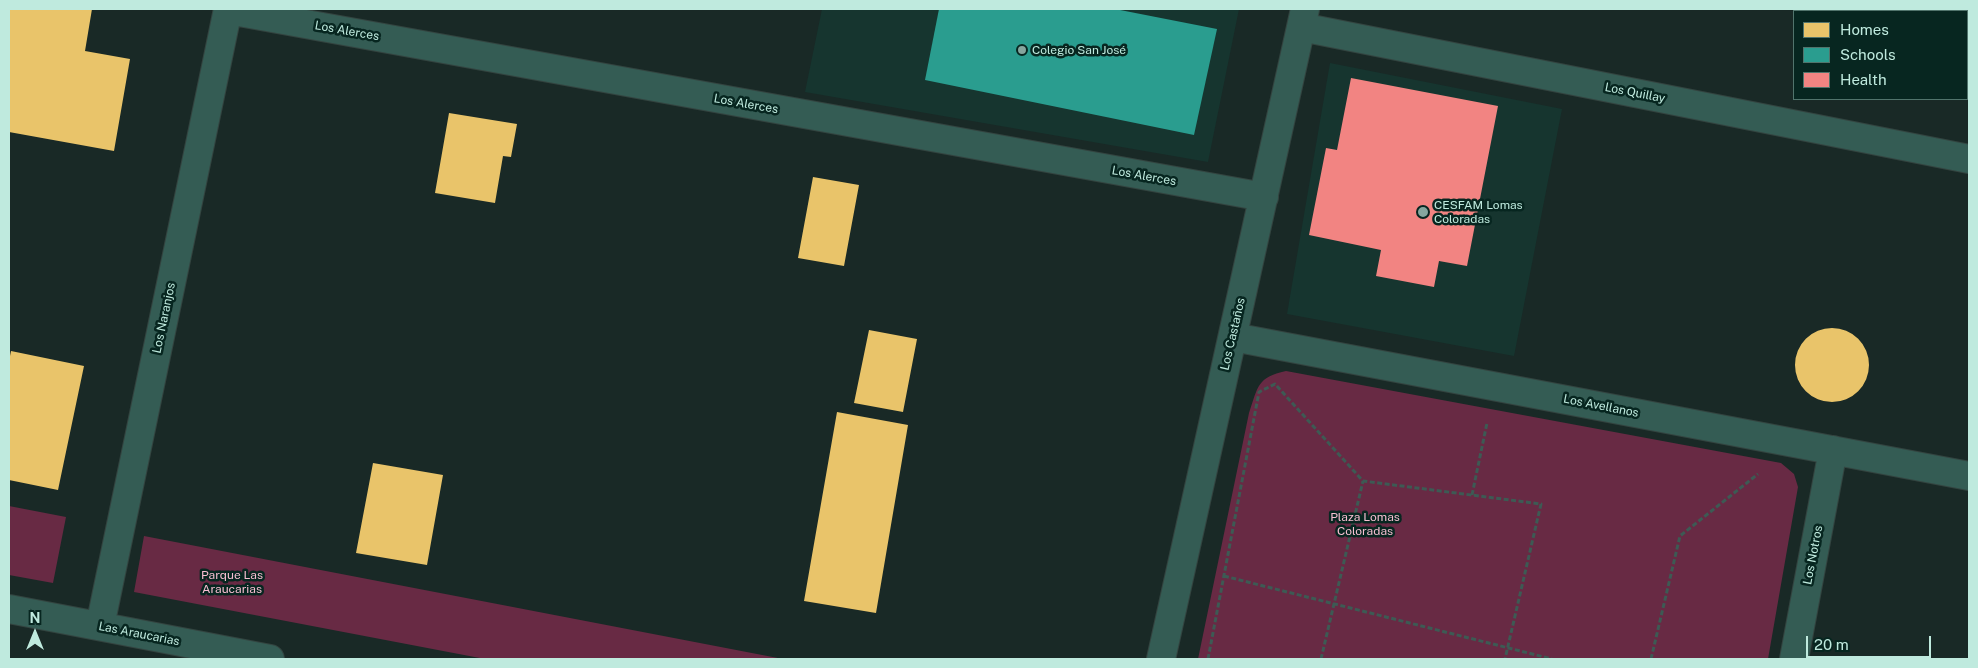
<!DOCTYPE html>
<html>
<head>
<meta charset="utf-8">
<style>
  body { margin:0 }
  #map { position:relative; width:1978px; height:668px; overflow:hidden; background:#192926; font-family:"Public Sans",sans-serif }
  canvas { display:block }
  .frame { position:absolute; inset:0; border:10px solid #bfeade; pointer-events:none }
  .legend { position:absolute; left:1793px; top:10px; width:175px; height:90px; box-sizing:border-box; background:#072620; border:1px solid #51746c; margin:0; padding:6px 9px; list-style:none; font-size:15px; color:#bfeade }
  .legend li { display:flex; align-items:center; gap:10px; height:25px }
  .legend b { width:25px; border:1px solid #51746c }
  .north { position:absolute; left:10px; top:608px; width:50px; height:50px; -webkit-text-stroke:4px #072620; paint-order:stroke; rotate:0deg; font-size:14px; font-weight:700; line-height:20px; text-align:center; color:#bfeade }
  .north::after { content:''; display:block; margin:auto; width:18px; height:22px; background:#bfeade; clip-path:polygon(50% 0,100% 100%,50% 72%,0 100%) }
  .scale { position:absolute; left:1806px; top:636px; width:125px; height:22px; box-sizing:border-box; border:2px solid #bfeade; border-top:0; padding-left:6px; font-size:15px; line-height:18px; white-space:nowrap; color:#bfeade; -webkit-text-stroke:4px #072620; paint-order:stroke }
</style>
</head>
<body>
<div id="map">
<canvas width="1978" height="668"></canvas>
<div class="frame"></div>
<ul class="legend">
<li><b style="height:14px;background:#e9c46a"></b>Homes</li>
<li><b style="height:14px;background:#2a9d8f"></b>Schools</li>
<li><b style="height:14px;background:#f28482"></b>Health</li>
</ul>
<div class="north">N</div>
<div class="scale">20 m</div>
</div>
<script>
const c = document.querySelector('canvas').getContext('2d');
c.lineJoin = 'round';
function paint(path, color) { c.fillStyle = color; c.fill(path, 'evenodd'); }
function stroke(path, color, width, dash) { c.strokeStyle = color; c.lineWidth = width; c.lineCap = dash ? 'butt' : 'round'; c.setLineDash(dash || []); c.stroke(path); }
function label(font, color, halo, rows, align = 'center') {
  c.font = font + ' "Public Sans",sans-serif'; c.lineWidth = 5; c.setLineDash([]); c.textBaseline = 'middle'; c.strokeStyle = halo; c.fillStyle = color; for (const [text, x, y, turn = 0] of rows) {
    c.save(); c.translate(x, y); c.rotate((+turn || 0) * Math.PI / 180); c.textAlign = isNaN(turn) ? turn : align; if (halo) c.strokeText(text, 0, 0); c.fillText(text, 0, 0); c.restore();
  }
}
paint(new Path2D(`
  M822,9H1239L1208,162L805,92Z
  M1330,63L1562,109L1514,356L1287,314Z`), '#16352f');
paint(new Path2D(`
  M1286,371L1781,463L1794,474L1798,487L1768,659H1198L1249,413C1258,387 1257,377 1286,371Z
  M9,506L66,517L53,583L9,575Z
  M144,536L783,659H485L134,592Z`), '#682a44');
paint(new Path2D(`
  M9,9H92L85,51L130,59L114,151L9,132Z
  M449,113L517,124L511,157L503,156L495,203L435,193Z
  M813,177L859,185L844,266L798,258Z
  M1795 365a37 37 0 1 1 74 0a37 37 0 1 1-74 0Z
  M869,330L917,339L903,412L854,403Z
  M11,351L84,366L58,490L9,480V361Z
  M837,412L908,425L876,613L804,601Z
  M373,463L443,475L427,565L356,553Z`), '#e9c46a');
paint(new Path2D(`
  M939,9H1115L1217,29L1194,135L925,80Z`), '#2a9d8f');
paint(new Path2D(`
  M1351,78L1498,106L1467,266L1439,261L1434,287L1376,276L1381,250L1309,235L1326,148L1337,150Z`), '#f28482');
const minor = new Path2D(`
  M228,10L1264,197
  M1301,27L1969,159
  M1233,337L1969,476
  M9,609L270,659
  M100,626L228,9
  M1161,659L1305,9
  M1794,659L1833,450`);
stroke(minor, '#334440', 30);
stroke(new Path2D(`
  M1472,495L1487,423
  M1224,576L1552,659
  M1208,659L1259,392L1275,384L1363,481L1541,504L1505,659
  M1321,659L1363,481
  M1651,659L1680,536L1758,474`), '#3d5a54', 3, [5, 2.5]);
stroke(minor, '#345c54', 28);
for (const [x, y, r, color] of [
  [1022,50,5,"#85a69e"],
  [1423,212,6,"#85a69e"]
]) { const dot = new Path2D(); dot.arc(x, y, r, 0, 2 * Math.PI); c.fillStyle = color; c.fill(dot); stroke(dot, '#072620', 2); }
label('12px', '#bfeade', '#072620', [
  ["Los Alerces",347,31,10],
  ["Los Quillay",1635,93,11],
  ["Los Alerces",746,104,10],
  ["Los Alerces",1144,176,10],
  ["Los Naranjos",164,318,-78],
  ["Los Castaños",1233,334,-77],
  ["Los Avellanos",1601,406,11],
  ["Los Notros",1813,555,-79],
  ["Las Araucarias",139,634,11]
]);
label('12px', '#bfeade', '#072620', [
  ["Colegio San José",1032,50],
  ["CESFAM Lomas",1434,205],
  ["Coloradas",1434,219]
], 'left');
label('12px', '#f8bfd2', '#072620', [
  ["Plaza Lomas",1365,517],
  ["Coloradas",1365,531],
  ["Parque Las",232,575],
  ["Araucarias",232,589]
]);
</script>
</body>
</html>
